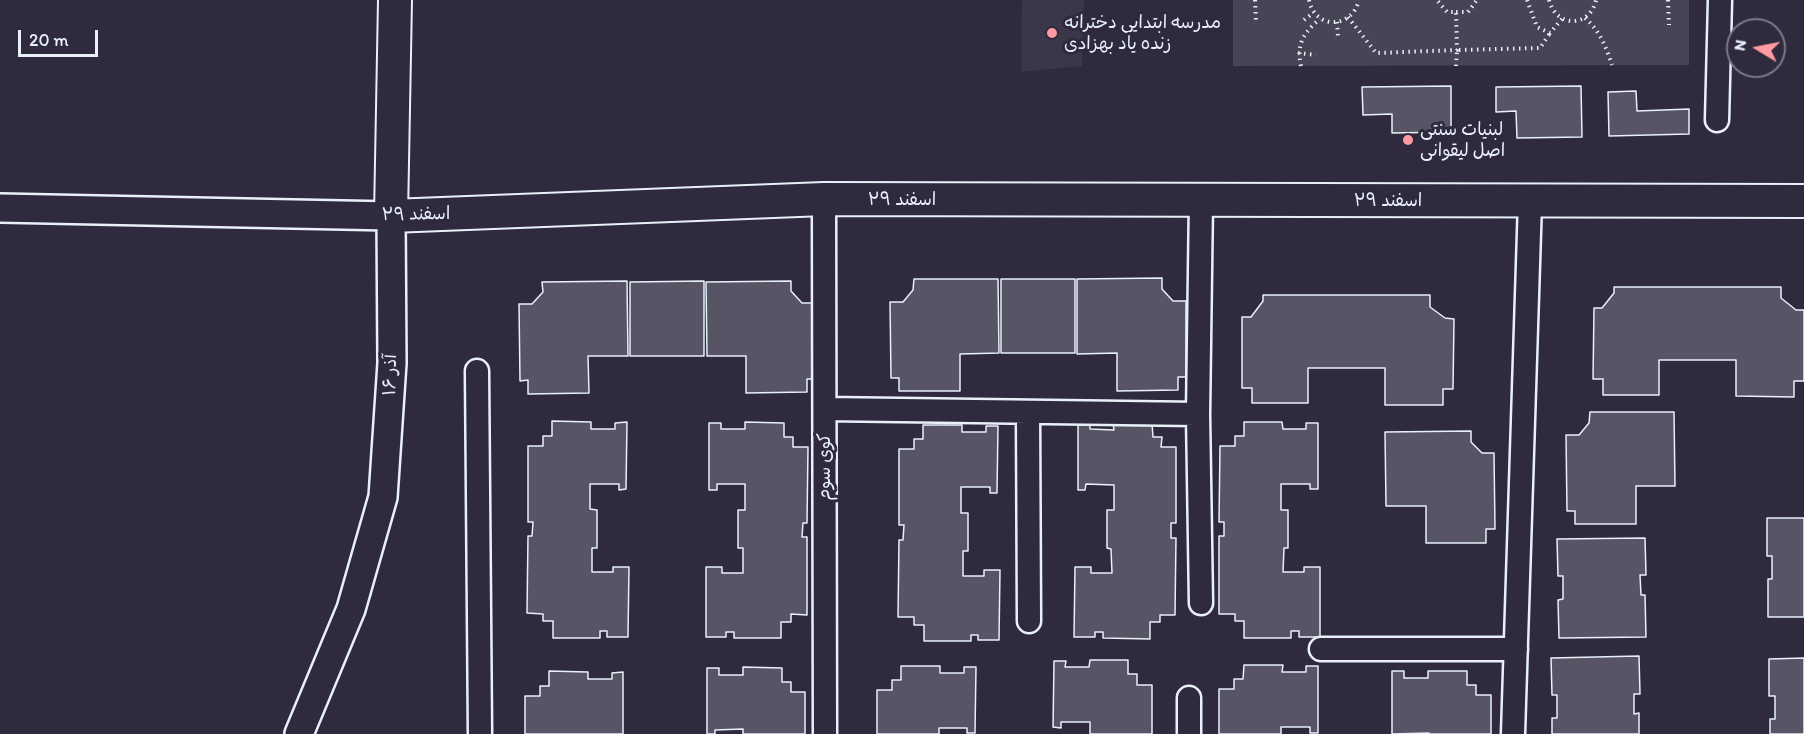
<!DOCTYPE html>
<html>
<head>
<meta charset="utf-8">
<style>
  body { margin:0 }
  #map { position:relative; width:1804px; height:734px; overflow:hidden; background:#2f2a3d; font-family:Itim,sans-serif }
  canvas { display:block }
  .north { position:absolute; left:1726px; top:18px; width:60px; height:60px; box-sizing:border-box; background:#2f2a3d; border:2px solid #797a88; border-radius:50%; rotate:280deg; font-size:16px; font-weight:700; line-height:24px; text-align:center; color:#e8f1f8 }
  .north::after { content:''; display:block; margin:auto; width:21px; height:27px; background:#ff9aa2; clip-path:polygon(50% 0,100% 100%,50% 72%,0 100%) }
  .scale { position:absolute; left:18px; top:30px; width:80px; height:27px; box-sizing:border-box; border:3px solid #e8f1f8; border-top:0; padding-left:8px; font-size:18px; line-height:21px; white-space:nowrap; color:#e8f1f8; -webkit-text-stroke:4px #2f2a3d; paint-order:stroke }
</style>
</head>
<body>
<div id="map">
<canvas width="1804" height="734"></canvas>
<div class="north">N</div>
<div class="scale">20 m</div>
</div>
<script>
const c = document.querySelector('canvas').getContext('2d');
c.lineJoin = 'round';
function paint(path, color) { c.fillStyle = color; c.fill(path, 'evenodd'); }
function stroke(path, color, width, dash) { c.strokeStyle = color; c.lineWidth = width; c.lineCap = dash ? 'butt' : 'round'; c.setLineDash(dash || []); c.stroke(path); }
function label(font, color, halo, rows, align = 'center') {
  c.font = font + ' Itim,"Playpen Sans Arabic",sans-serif'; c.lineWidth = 6; c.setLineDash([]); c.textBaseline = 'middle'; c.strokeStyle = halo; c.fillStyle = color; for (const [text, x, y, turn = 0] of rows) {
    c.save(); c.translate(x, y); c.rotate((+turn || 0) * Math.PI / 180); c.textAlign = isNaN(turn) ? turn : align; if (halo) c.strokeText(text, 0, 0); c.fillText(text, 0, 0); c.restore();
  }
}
paint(new Path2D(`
  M1022,0H1084L1082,66L1021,72Z`), '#3b3749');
paint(new Path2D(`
  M1233,0H1689V65L1233,66Z`), '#464455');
const building = new Path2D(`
  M1451,86V132L1392,133V114L1363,115L1362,87Z
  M1581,86L1582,137L1517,138L1516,111L1496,112V87Z
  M1636,91L1637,111L1689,109V134L1609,136L1608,92Z
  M1162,278V289L1173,301H1186V377H1178V390L1117,391V353L1077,354V279Z
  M914,279H998L999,353L960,354V391H899V378H891L890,302H903L913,290Z
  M1001,279H1075V353H1001Z
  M627,281L628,356H588L589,393L528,394V380L520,381L519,304H532L543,292L542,282Z
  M704,281V356H630V282Z
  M791,281V291L802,303H814L815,379H807V392L746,393V356H707L706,282Z
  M1614,287H1781V298L1796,310H1804V381H1794V397L1736,396V360H1659V395H1603V379H1593L1594,308H1602L1614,293Z
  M1263,295H1430V307L1445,318L1454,319L1453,389H1443V405H1385V368H1308V403H1252V388H1242V317H1251L1263,301Z
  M1590,412H1674L1675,486H1636V524H1575V511H1567L1566,435H1579L1589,423Z
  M552,421L591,422V429H615V423L627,422L626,489L619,490V484H590V509L597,510V548H592V572H613V567H629L628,637H607V631H600V638H553V621H543V614L527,613L528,536H532L533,522H528V446H543V436H552Z
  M745,422L784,423V437H793V447H808L807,523H803L802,537H807V615L791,614V622H781V638H734V632H726V637H706V567H722V573H743V548H738V510H745V484H717V490H709V423H721V429H745Z
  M1244,422H1282L1283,429H1306V423H1318V489H1310V484H1281V510H1288V548H1284L1283,572H1304V567H1320V637H1299V631H1291V638H1244V621H1235V614H1219V536H1224V522H1219L1220,446H1235V436H1244Z
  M1078,423H1090V429L1114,430L1113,423H1152L1153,437H1162L1161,447H1176V523H1171V538H1176L1175,615H1160V622H1150V639L1103,638V632H1095V637H1074L1075,567H1091V573H1112L1111,549L1107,548V510H1114V485L1086,484L1085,490H1078Z
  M923,425H962V432H986V426H998L997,493H990V487H961V513H968V551H963V576H984V570H1000L999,640H978V635H971V641H924V625H914V617H898L899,540H903L904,525H899V449H914V439H923Z
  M1471,431V442L1482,453H1494L1495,529H1486V543H1426V506H1386L1385,432Z
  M1767,518H1804V617H1768V579H1772V556H1767Z
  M1645,538L1646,575H1640L1641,595H1645L1646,637L1559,638L1558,600L1563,599V576H1558L1557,539Z
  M1639,656L1640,694H1634V714L1639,713V734H1552V718H1557V695H1552L1551,658Z
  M1804,658V734H1770V719H1775V696H1769V659Z
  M1090,660H1128V674H1137V685H1152V734H1090V722H1061V728L1053,727L1054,661H1066L1065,667H1089Z
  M1244,665H1283L1282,672H1306V666H1318V733H1310V727H1281V734H1219V689H1234V679H1243Z
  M901,666H940V673H964V667H976L975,733H967V728H939V734H877V690H892V680H901Z
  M743,667L782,668V682H791V692H805V734H743V729L715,730V734H707V668H719V675H743Z
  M549,671L588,672V679H612V673L623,672V734H525V696H540V686H549Z
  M1392,671H1404V678H1428V671H1467V685H1476V695H1491V734H1429V733L1392,734Z`);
paint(building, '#575565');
stroke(building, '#e8f1f8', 1.5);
const minor = new Path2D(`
  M1717,120L1720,0
  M824,199L825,734
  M1201,200L1198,414L1201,603
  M477,371L480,734
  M825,409L1198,414
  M1028,412L1029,621
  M1321,649H1516
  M1189,698V734
  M1513,734L1530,201`);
const tertiary = new Path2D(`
  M0,208L391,216L392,363L383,497L351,609L299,734`);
const secondary = new Path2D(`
  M395,0L391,216L824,199L1804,201`);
stroke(minor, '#e8f1f8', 27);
stroke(tertiary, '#e8f1f8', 32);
stroke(secondary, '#e8f1f8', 36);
stroke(new Path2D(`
  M1255,0L1256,21
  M1309,0C1315,30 1352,29 1359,0
  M1527,0L1537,27L1550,33L1562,19
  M1549,0C1556,28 1590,28 1596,0
  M1668,0L1669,25
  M1456,12H1468L1477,0
  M1348,17L1376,53L1457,50L1456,12H1447L1437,0
  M1585,18C1600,31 1606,47 1612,65
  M1304,20L1313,13
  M1337,22L1338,37
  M1298,53L1316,55
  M1301,66C1296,44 1304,32 1320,19
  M1456,66L1457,50L1540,48L1550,33`), '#e8f1f8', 4, [1.5, 4.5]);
stroke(minor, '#2f2a3d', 22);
stroke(tertiary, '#2f2a3d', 27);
stroke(secondary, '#2f2a3d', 32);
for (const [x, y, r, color] of [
  [1052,33,6,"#ff9aa2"],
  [1408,140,6,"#ff9aa2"]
]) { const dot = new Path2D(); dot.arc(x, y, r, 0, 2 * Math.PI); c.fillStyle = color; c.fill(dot); stroke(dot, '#2f2a3d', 2); }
label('18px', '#e8f1f8', '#2f2a3d', [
  ["مدرسه ابتدایی دخترانه",1064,23],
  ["زنده یاد بهزادی",1064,44],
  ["لبنیات سنتی",1420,130],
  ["اصل لیقوانی",1420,151]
], 'left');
label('18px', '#e8f1f8', '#2f2a3d', [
  ["۲۹ اسفند",902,200],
  ["۲۹ اسفند",1388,201],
  ["۲۹ اسفند",416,215,-1],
  ["۱۶ آذر",391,375,-88],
  ["کوی سوم",825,467,-90]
]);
</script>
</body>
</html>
